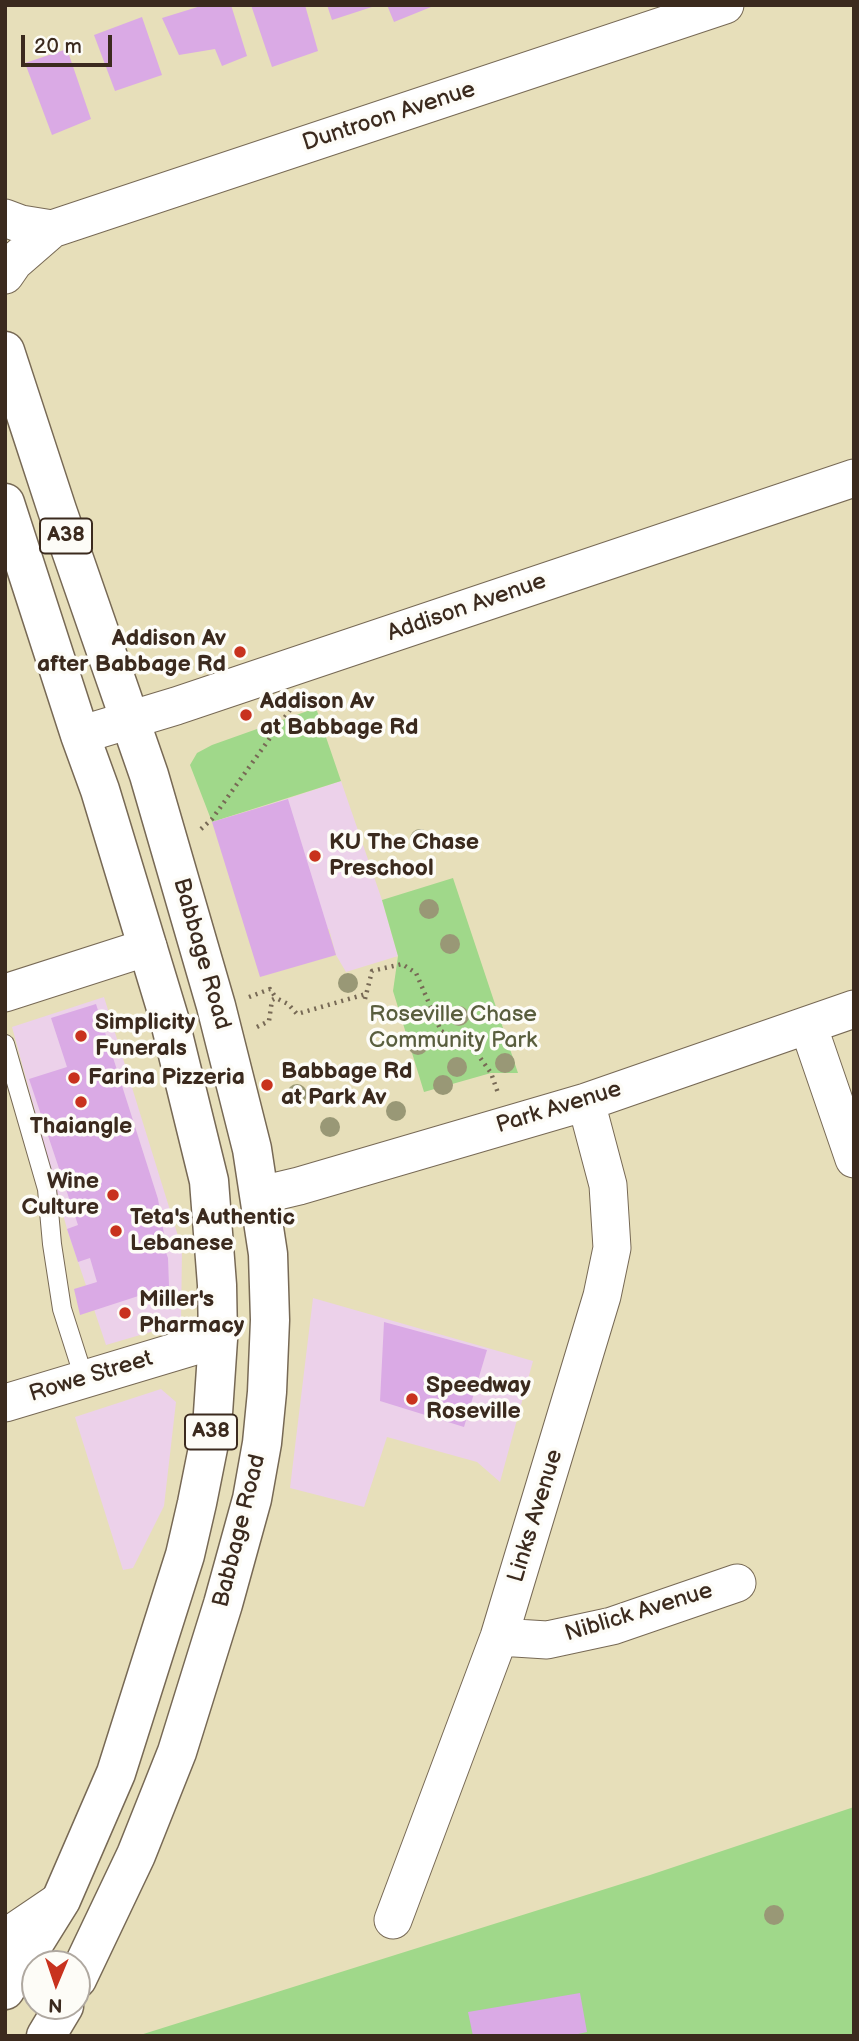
<!DOCTYPE html>
<html>
<head>
<meta charset="utf-8">
<style>
  body { margin:0 }
  #map { position:relative; width:859px; height:2041px; overflow:hidden; background:#e7dfba; font-family:"Balsamiq Sans",sans-serif }
  canvas { display:block }
  .frame { position:absolute; inset:0; border:7px solid #3b2a1e; pointer-events:none }
  .north { position:absolute; left:21px; top:1950px; width:70px; height:70px; box-sizing:border-box; background:#fdfcf7; border:2px solid #afa8a0; border-radius:50%; rotate:182deg; font-size:19px; font-weight:700; line-height:28px; text-align:center; color:#3b2a1e }
  .north::after { content:''; display:block; margin:auto; width:24px; height:32px; background:#c8321e; clip-path:polygon(50% 0,100% 100%,50% 72%,0 100%) }
  .scale { position:absolute; left:21px; top:35px; width:91px; height:32px; box-sizing:border-box; border:4px solid #3b2a1e; border-top:0; padding-left:9px; font-size:21px; line-height:24px; white-space:nowrap; color:#3b2a1e; -webkit-text-stroke:5px #fdfcf7; paint-order:stroke }
</style>
</head>
<body>
<div id="map">
<canvas width="859" height="2041"></canvas>
<div class="frame"></div>
<div class="north">N</div>
<div class="scale">20 m</div>
</div>
<script>
const c = document.querySelector('canvas').getContext('2d');
c.lineJoin = 'round';
function paint(path, color) { c.fillStyle = color; c.fill(path, 'evenodd'); }
function stroke(path, color, width, dash) { c.strokeStyle = color; c.lineWidth = width; c.lineCap = dash ? 'butt' : 'round'; c.setLineDash(dash || []); c.stroke(path); }
function label(font, color, halo, rows, align = 'center') {
  c.font = font + ' "Balsamiq Sans",sans-serif'; c.lineWidth = 7; c.setLineDash([]); c.textBaseline = 'middle'; c.strokeStyle = halo; c.fillStyle = color; for (const [text, x, y, turn = 0] of rows) {
    c.save(); c.translate(x, y); c.rotate((+turn || 0) * Math.PI / 180); c.textAlign = isNaN(turn) ? turn : align; if (halo) c.strokeText(text, 0, 0); c.fillText(text, 0, 0); c.restore();
  }
}
paint(new Path2D(`
  M341,781L382,900L398,956L346,972L336,955L329,929L290,939L250,811Z
  M104,997L182,1249L181,1323L106,1345L67,1229L12,1027Z
  M313,1298L533,1361L500,1482L477,1462L387,1437L364,1507L290,1488Z
  M161,1389L176,1402L164,1506L133,1568L123,1570L75,1417Z`), '#ecd1ea');
paint(new Path2D(`
  M316,708L341,781L212,822L190,765L197,753L212,745Z
  M453,878L518,1073H491L424,1092L393,991L398,956L382,900Z
  M854,1807V2036H137L650,1875Z`), '#a0d88a');
paint(new Path2D(`
  M204,5H231L247,56L222,66L215,49L179,55L162,18Z
  M251,5H305L318,51L272,67Z
  M327,5H375V6L332,20Z
  M387,5H436L394,22Z
  M142,17L162,75L115,91L94,35Z
  M67,49L91,119L52,135L25,63Z
  M288,799L336,955L260,977L212,822Z
  M96,1004L158,1199L164,1234L160,1236L168,1258L169,1286L80,1315L74,1289L97,1282L90,1258L78,1262L67,1229L78,1225L29,1079L67,1067L51,1018Z
  M384,1322L487,1350L464,1427L380,1401Z
  M580,1993L587,2032L569,2036H473L468,2012Z`), '#daaae5');
const lane = new Path2D(`
  M5,1044L47,1189L52,1244L62,1309L84,1378`);
const street = new Path2D(`
  M5,218L21,224L52,229
  M5,275L14,262L52,229L725,5
  M80,735L176,706L854,478
  M5,993L148,947
  M808,1025L854,1159
  M261,1195L299,1186L586,1102L854,1009
  M5,1403L218,1339
  M499,1637L547,1640L612,1626L737,1583
  M393,1920L499,1637L602,1296L612,1248L608,1185L586,1102
  M5,1938L61,1900`);
const highway = new Path2D(`
  M5,351L57,510L149,775L216,1006L252,1149L268,1254L270,1320L267,1392L262,1443L252,1499L223,1604L177,1752L136,1855L77,1979
  M5,503L80,735L100,790L169,1018L209,1181L217,1285L218,1339L212,1428L197,1503L185,1555L116,1773L61,1900L5,1990
  M46,2036L64,2006`);
stroke(lane, '#776955', 20);
stroke(street, '#776955', 39);
stroke(highway, '#776955', 41);
stroke(new Path2D(`
  M201,829L212,819L290,710
  M249,997L270,989L276,998
  M365,999L372,971L402,964L416,973L441,1031L471,1045L491,1073L498,1093
  M257,1027L269,1021L272,1000L276,998L288,1004L297,1014L366,994`), '#776955', 4.5, [2, 5]);
stroke(lane, '#fff', 18);
stroke(street, '#fff', 37);
stroke(highway, '#fff', 38);
c.fillStyle = '#999876';
for (const [x, y] of [
  [420,839],
  [429,909],
  [450,944],
  [348,983],
  [459,1016],
  [418,1045],
  [505,1063],
  [457,1067],
  [443,1085],
  [297,1094],
  [396,1111],
  [330,1127],
  [774,1915]
]) { c.beginPath(); c.arc(x, y, 10, 0, 2 * Math.PI); c.fill(); }
for (const [x, y, r, color] of [
  [240,652,7,"#c8321e"],
  [246,715,7,"#c8321e"],
  [315,856,7,"#c8321e"],
  [81,1036,7,"#c8321e"],
  [74,1078,7,"#c8321e"],
  [267,1085,7,"#c8321e"],
  [81,1102,7,"#c8321e"],
  [113,1195,7,"#c8321e"],
  [116,1231,7,"#c8321e"],
  [125,1313,7,"#c8321e"],
  [412,1399,7,"#c8321e"]
]) { const dot = new Path2D(); dot.arc(x, y, r, 0, 2 * Math.PI); c.fillStyle = color; c.fill(dot); stroke(dot, '#fdfcf7', 2.5); }
for (const [x, y, w] of [
  [66,536,52],
  [211,1432,52]
]) { const box = new Path2D(); box.roundRect(x - w / 2, y - 17.5, w, 35, 5); c.fillStyle = '#fdfcf7'; c.fill(box); stroke(box, '#3b2a1e', 2); }
label('bold 21px', '#3b2a1e', null, [
  ["A38",66,536],
  ["A38",211,1432]
]);
label('23px', '#3b2a1e', '#fdfcf7', [
  ["Duntroon Avenue",389,117,-18],
  ["Addison Avenue",467,608,-19],
  ["Babbage Road",201,954,74],
  ["Park Avenue",559,1108,-17],
  ["Rowe Street",91,1377,-17],
  ["Links Avenue",536,1516,-73],
  ["Babbage Road",240,1531,-76],
  ["Niblick Avenue",639,1613,-17]
]);
label('bold 23px', '#3b2a1e', '#fdfcf7', [
  ["Addison Av",226,639,"right"],
  ["after Babbage Rd",226,665,"right"],
  ["Addison Av",260,702],
  ["at Babbage Rd",260,728],
  ["KU The Chase",329,843],
  ["Preschool",329,869],
  ["Simplicity",95,1023],
  ["Funerals",95,1049],
  ["Babbage Rd",281,1072],
  ["at Park Av",281,1098],
  ["Farina Pizzeria",88,1078],
  ["Thaiangle",81,1127,"center"],
  ["Wine",99,1182,"right"],
  ["Culture",99,1208,"right"],
  ["Teta's Authentic",130,1218],
  ["Lebanese",130,1244],
  ["Miller's",139,1300],
  ["Pharmacy",139,1326],
  ["Speedway",426,1386],
  ["Roseville",426,1412]
], 'left');
label('23px', '#595e3e', '#fdfcf7', [
  ["Roseville Chase",453,1015],
  ["Community Park",453,1041]
]);
</script>
</body>
</html>
